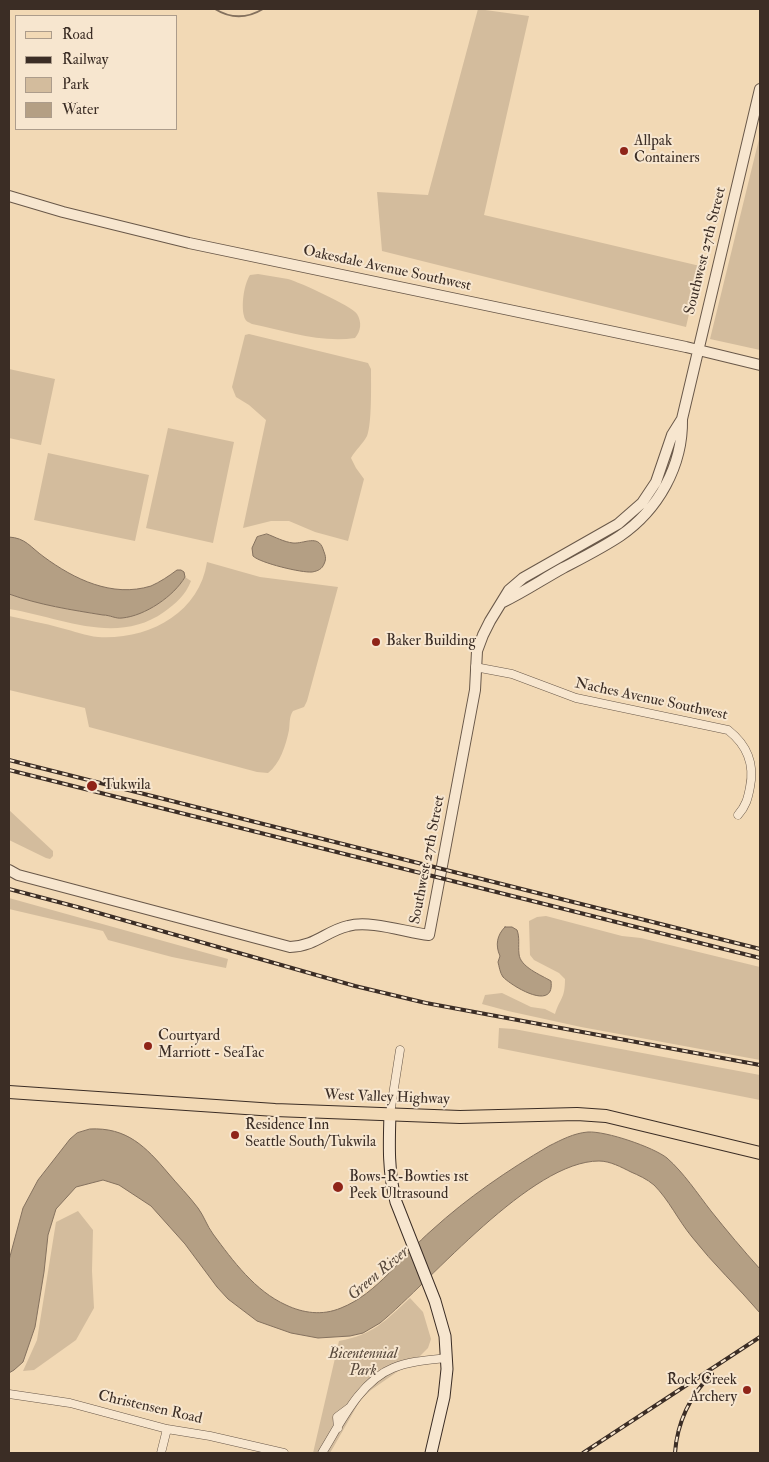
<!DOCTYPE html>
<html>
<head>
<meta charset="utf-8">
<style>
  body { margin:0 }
  #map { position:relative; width:769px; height:1462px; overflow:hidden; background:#f2d9b5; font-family:"IM FELL Double Pica",serif }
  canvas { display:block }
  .frame { position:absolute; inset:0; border:10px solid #3b2d25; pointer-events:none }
  .legend { position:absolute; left:15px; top:15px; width:162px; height:115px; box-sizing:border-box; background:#f7e6cf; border:1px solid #ac9c8b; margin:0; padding:6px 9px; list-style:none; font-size:15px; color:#3b2d25 }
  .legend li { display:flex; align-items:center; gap:10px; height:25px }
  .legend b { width:25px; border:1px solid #ac9c8b }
</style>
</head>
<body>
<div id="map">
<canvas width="769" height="1462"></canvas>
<div class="frame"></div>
<ul class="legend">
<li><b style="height:6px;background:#f2d9b5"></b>Road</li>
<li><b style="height:6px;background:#3b2d25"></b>Railway</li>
<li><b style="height:14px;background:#d3bc9d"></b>Park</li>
<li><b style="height:14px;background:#b49f84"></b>Water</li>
</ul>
</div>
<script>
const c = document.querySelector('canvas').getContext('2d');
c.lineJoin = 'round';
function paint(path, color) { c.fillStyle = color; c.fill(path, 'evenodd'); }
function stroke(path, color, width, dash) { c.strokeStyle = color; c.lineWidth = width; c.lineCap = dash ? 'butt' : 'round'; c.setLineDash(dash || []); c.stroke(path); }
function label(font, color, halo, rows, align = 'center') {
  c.font = font + ' "IM FELL Double Pica",serif'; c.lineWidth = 4; c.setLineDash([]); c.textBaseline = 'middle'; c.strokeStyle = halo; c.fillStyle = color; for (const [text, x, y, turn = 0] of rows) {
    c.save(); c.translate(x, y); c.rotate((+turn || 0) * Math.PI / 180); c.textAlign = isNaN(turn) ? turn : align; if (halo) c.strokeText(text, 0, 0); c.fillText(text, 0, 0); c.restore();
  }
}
paint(new Path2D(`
  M478,9L529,16L484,215L700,266L686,327L382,251L377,192L428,195Z
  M760,135V350L710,339Z
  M258,274C268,276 278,277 288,279C299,282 352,306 357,314C362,322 361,331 355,338C321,343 285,331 252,324C248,322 245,321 244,316C241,305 244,284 250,275Z
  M249,334L368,363L371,369C371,384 372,424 367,436C363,444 356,449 351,458L356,468L364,479L348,541L315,532L289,521H271L243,528L266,420L249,405L236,397L232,387L245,335Z
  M9,369L55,379L41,445L9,438Z
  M168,428L234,442L213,543L146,528Z
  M48,453L149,475L135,541L34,520Z
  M207,562L260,577L338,587L307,701L304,707L293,711C289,717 290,723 289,730C286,745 280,764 268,773L257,772L89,727L85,708L9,690V616C26,620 44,623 61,628C74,631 86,636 98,637C148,640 199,614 207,562Z
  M185,577L191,581C185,596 176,603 164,612C116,646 60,617 9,609V594C39,605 72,610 103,615C110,615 116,619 122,618C145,616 174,596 185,577Z
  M9,810L53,851V856L50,859L46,858L9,840Z
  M9,898L228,959L226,968L172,957L108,940L103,931L9,909Z
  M546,916L622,936L641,938L760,967V1060L581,1027L508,1011L482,1004L485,995L502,993L531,1007L545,1009L555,1014C560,998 565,999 565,979L559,973L534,960L530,955L529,921L537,917Z
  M499,1028L514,1029L760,1075V1100L498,1048Z
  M78,1211L93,1230L92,1271L94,1308L76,1340L34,1370L23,1371L37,1340L56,1222Z
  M410,1298L423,1312L431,1339L428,1348L420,1356L371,1390L361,1399L330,1453H313L339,1341C373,1335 385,1321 410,1298Z`), '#d3bc9d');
const water = new Path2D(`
  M267,534C275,537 284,542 293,543C304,544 318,534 323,549C325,555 327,558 324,564C322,569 318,571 312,572C302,573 260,563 253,556L252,548L257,537Z
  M9,537C26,538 30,547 44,557C74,579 112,598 151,586C160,582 169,576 177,570H181L184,572L185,577C174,596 145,616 122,618C116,619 110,615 103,615C72,610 39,605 9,594Z
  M505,927H512L517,930C520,938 518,945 519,954C520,967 541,975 551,981C555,1012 513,987 503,977C500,973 499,966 498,962L500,956C495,945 497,935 505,927Z
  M90,1129C127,1127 146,1147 168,1173C178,1185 189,1196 198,1208C204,1216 207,1226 213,1234C233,1261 255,1291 286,1305C303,1313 322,1316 341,1308C377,1294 403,1255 432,1230C467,1198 508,1170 549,1146C561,1140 574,1133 588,1132C606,1131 653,1147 667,1158C684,1173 697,1193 711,1211C727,1231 743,1250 760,1269V1313C738,1287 713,1264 692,1237C678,1220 669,1200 654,1185C647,1179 638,1175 631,1172C621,1167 610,1161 599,1161C531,1161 432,1280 380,1323L363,1333L350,1336L318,1338L291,1333L257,1321L228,1299L217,1287L185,1244L151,1206L119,1185L103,1180L76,1187L56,1209L48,1235L44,1272L35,1327L23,1362L14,1370L9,1373V1260L23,1208L38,1180L70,1139L77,1133Z`);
paint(water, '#b49f84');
stroke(water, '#84715e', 1);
stroke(new Path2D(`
  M215,9C231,19 248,18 263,9`), '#84715e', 2);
const minor = new Path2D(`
  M475,667L512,674L576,698L728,730C747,745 755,763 750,787C748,798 746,806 738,815
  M390,1114L400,1050
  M9,1394L70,1403L167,1429L210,1436L284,1453
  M338,1428L337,1417L349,1408
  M161,1453L167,1429
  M322,1453C340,1424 360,1381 393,1368C410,1361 429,1360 447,1358`);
const tertiary = new Path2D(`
  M9,196L63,212L189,243L686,347L760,365
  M503,602C524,592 543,579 563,568C582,558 602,548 620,536C658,510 683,466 682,419L760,89
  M9,870L18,875L290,947C316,946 326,931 348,926C370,920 405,932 429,935L475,690L477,651L483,635L490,621L509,590L523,578L618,524L642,503L656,482L672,435L682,419`);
const secondary = new Path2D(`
  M390,1114C389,1144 388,1173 396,1202L435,1301L445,1336L447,1369L444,1397L431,1453`);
const primary = new Path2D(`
  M9,1092L275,1110L460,1117L577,1114L606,1116L760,1153`);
stroke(minor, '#695849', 9);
stroke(tertiary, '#695849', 12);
stroke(secondary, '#3b2d25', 13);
stroke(primary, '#3b2d25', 14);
stroke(minor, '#f7e6cf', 8);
stroke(tertiary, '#f7e6cf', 10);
stroke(secondary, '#f7e6cf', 11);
stroke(primary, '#f2d9b5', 12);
const rail = new Path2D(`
  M9,760L760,949
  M9,770L760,958
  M9,889L81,908L355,986L426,1003L760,1065
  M583,1453L760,1337
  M675,1453C677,1423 690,1395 712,1374`);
stroke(rail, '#3b2d25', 4);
stroke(rail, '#f7e6cf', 2, [5.5]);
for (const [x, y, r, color] of [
  [624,151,5,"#8f2418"],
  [376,642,5,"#8f2418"],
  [92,786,6,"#8f2418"],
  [148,1046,5,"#8f2418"],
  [235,1135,5,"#8f2418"],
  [338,1187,6,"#8f2418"],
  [747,1390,5,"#8f2418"]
]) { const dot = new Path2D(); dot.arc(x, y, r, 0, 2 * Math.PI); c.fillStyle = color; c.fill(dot); stroke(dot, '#f7e6cf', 2); }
label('15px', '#3b2d25', '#f7e6cf', [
  ["Allpak",634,142],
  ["Containers",634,159],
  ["Baker Building",386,642],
  ["Tukwila",103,786],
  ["Courtyard",158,1037],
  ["Marriott - SeaTac",158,1054],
  ["Residence Inn",245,1126],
  ["Seattle South/Tukwila",245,1143],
  ["Bows-R-Bowties 1st",349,1178],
  ["Peek Ultrasound",349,1195],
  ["Rock Creek",737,1381,"right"],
  ["Archery",737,1398,"right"]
], 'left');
label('15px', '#3b2d25', '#f7e6cf', [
  ["Southwest 27th Street",706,251,-76],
  ["Oakesdale Avenue Southwest",387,269,12],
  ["Naches Avenue Southwest",651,700,12],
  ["Southwest 27th Street",428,860,-79],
  ["West Valley Highway",387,1098,2],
  ["Christensen Road",150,1408,13]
]);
label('italic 15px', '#594a3d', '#f7e6cf', [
  ["Bicentennial",363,1355],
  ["Park",363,1372]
]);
label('italic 16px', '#594a3d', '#f7e6cf', [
  ["Green River",379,1274,-40]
]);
</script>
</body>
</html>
